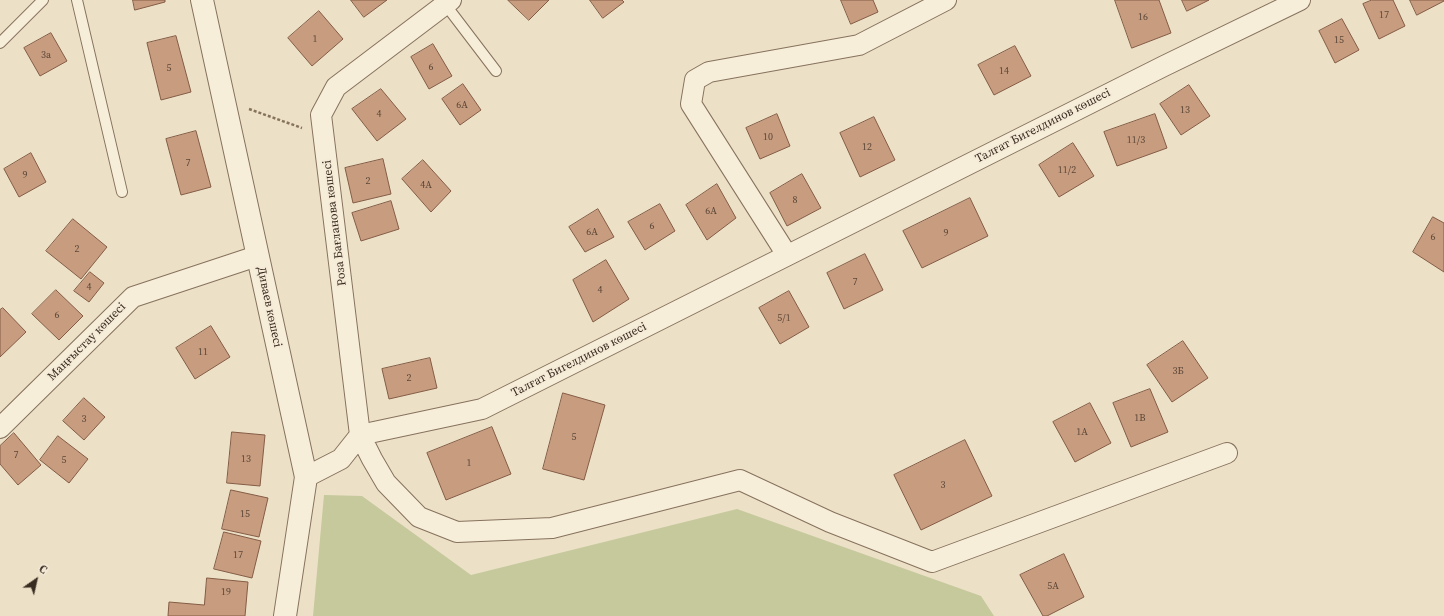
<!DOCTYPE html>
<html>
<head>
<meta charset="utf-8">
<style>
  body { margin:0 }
  #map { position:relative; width:1444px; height:616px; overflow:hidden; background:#ece0c7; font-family:"Source Serif 4",serif }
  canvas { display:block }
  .north { position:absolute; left:16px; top:560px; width:40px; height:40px; -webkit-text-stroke:3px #f4ead6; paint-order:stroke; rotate:34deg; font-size:11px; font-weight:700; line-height:16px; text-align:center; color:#382b20 }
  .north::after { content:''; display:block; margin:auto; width:14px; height:18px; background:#382b20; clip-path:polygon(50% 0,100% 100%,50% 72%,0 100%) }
</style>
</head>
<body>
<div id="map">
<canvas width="1444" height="616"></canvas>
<div class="north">С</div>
</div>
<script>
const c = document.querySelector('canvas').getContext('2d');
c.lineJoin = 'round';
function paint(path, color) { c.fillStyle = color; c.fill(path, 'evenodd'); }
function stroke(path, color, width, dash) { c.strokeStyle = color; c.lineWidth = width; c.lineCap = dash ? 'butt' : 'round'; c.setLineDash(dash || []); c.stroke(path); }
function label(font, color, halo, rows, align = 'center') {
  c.font = font + ' "Source Serif 4",serif'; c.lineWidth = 3.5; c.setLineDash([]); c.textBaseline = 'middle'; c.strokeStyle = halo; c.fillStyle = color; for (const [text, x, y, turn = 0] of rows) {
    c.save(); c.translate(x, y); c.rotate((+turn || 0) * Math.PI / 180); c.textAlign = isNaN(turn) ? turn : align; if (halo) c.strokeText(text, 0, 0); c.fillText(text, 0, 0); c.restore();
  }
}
paint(new Path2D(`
  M324,495L362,496L471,575L737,509L981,596L994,616H313Z`), '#c5c99b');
const building = new Path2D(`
  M133,0H165V2L135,10Z
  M351,0H387L364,17Z
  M508,0H549L529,20Z
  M590,0H622L624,2L603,18Z
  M841,0H873L878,12L851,24Z
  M1115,0H1159L1171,33L1132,48Z
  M1182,0H1209L1187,11Z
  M1372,0H1393L1405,26L1379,39L1363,4Z
  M1410,0H1444V1L1417,15Z
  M319,11L343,39L312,66L288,38Z
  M1342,19L1359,50L1335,63L1319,31Z
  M51,33L67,61L40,76L24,48Z
  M176,36L191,92L161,100L147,43Z
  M433,44L452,76L429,89L411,57Z
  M1015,46L1031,76L994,95L978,65Z
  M463,84L481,110L460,125L442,99Z
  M1189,85L1210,116L1181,135L1160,104Z
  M381,89L406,119L377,141L352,109Z
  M777,114L790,146L760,159L746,128Z
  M1155,114L1167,148L1117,166L1104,132Z
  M874,117L895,160L860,177L840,133Z
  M196,131L211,187L181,195L166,139Z
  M1073,143L1094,176L1059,197L1039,165Z
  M31,153L46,182L19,197L4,169Z
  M383,159L391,194L353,203L345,168Z
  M423,160L451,191L431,212L402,179Z
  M802,174L821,208L787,226L770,193Z
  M717,184L736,218L707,240L686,205Z
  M970,198L988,236L922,268L903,231Z
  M391,201L399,229L361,241L352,213Z
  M660,204L675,231L645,250L628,222Z
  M598,209L614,237L585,252L569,227Z
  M1433,217L1444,223V272L1413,252Z
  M73,219L107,247L81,279L46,251Z
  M865,254L883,290L844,309L827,273Z
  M606,260L629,299L593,322L573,280Z
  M90,272L104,283L89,302L74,291Z
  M56,290L83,316L59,340L32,314Z
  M789,291L809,327L780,344L759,308Z
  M3,308L26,332L0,357V310Z
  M211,326L230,357L195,379L176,348Z
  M1183,341L1208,378L1172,402L1147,365Z
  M430,358L437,388L389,399L382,369Z
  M1150,389L1168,432L1131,447L1113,403Z
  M563,393L605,405L584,480L543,469Z
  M84,398L105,417L84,440L63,421Z
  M1090,403L1111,443L1075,462L1053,422Z
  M492,427L511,474L446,500L427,453Z
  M232,432L265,435L260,486L227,483Z
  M14,433L41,465L18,485L0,464V446Z
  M58,436L88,459L69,483L40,460Z
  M965,440L992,496L921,530L894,475Z
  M231,490L268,498L259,537L222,529Z
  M224,532L261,541L252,578L214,569Z
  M1064,554L1084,597L1047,616H1043L1020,575Z
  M207,578L248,582L245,616H168L169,602L204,605Z`);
paint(building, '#c79c7f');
stroke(building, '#845c45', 1);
const service = new Path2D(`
  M77,0L122,192
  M445,4L496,71
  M0,43L43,0`);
const minor = new Path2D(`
  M787,255L691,104L695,80L709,72L859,45L946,0
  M0,428L133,297L257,256
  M1227,453L932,562L830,522L740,480L552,528L457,532L419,517L386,483L372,459L360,435L482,409L1164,66L1300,0
  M306,477L341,459L360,435L321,115L336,87L451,0`);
const tertiary = new Path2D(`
  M202,0L306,477L285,616`);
stroke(service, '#86725d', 12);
stroke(minor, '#86725d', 22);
stroke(tertiary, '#86725d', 24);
stroke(new Path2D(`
  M249,109L302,128`), '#86725d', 2.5, [3, 2]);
stroke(service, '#f7eeda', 10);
stroke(minor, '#f7eeda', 20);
stroke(tertiary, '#f7eeda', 22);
label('10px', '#5c4738', null, [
  ["17",1384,15],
  ["16",1143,17],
  ["1",315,39],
  ["15",1339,40],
  ["3а",46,55],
  ["6",431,67],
  ["5",169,68],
  ["14",1004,71],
  ["6А",462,105],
  ["13",1185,110],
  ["4",379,114],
  ["10",768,137],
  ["11/3",1136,140],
  ["12",867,147],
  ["7",188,163],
  ["11/2",1067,170],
  ["9",25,175],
  ["2",368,181],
  ["4А",426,185],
  ["8",795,200],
  ["6А",711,211],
  ["6",652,226],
  ["6А",592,232],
  ["9",946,233],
  ["6",1433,237],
  ["2",77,249],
  ["7",855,282],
  ["4",89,287],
  ["4",600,290],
  ["6",57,315],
  ["5/1",784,318],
  ["11",203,352],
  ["3Б",1178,371],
  ["2",409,378],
  ["1В",1140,418],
  ["3",84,419],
  ["1А",1082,432],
  ["5",574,437],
  ["7",16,455],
  ["13",246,459],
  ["5",64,460],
  ["1",469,463],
  ["3",943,485],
  ["15",245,514],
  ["17",238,555],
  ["5А",1053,586],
  ["19",226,592]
]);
label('12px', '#382b20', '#f4ead6', [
  ["Талғат Бигелдинов көшесі",1043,126,-27],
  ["Роза Бағланова көшесі",335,223,-97],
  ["Диваев көшесі",269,307,78],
  ["Маңғыстау көшесі",87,342,-45],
  ["Талғат Бигелдинов көшесі",579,360,-27]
]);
</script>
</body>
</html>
